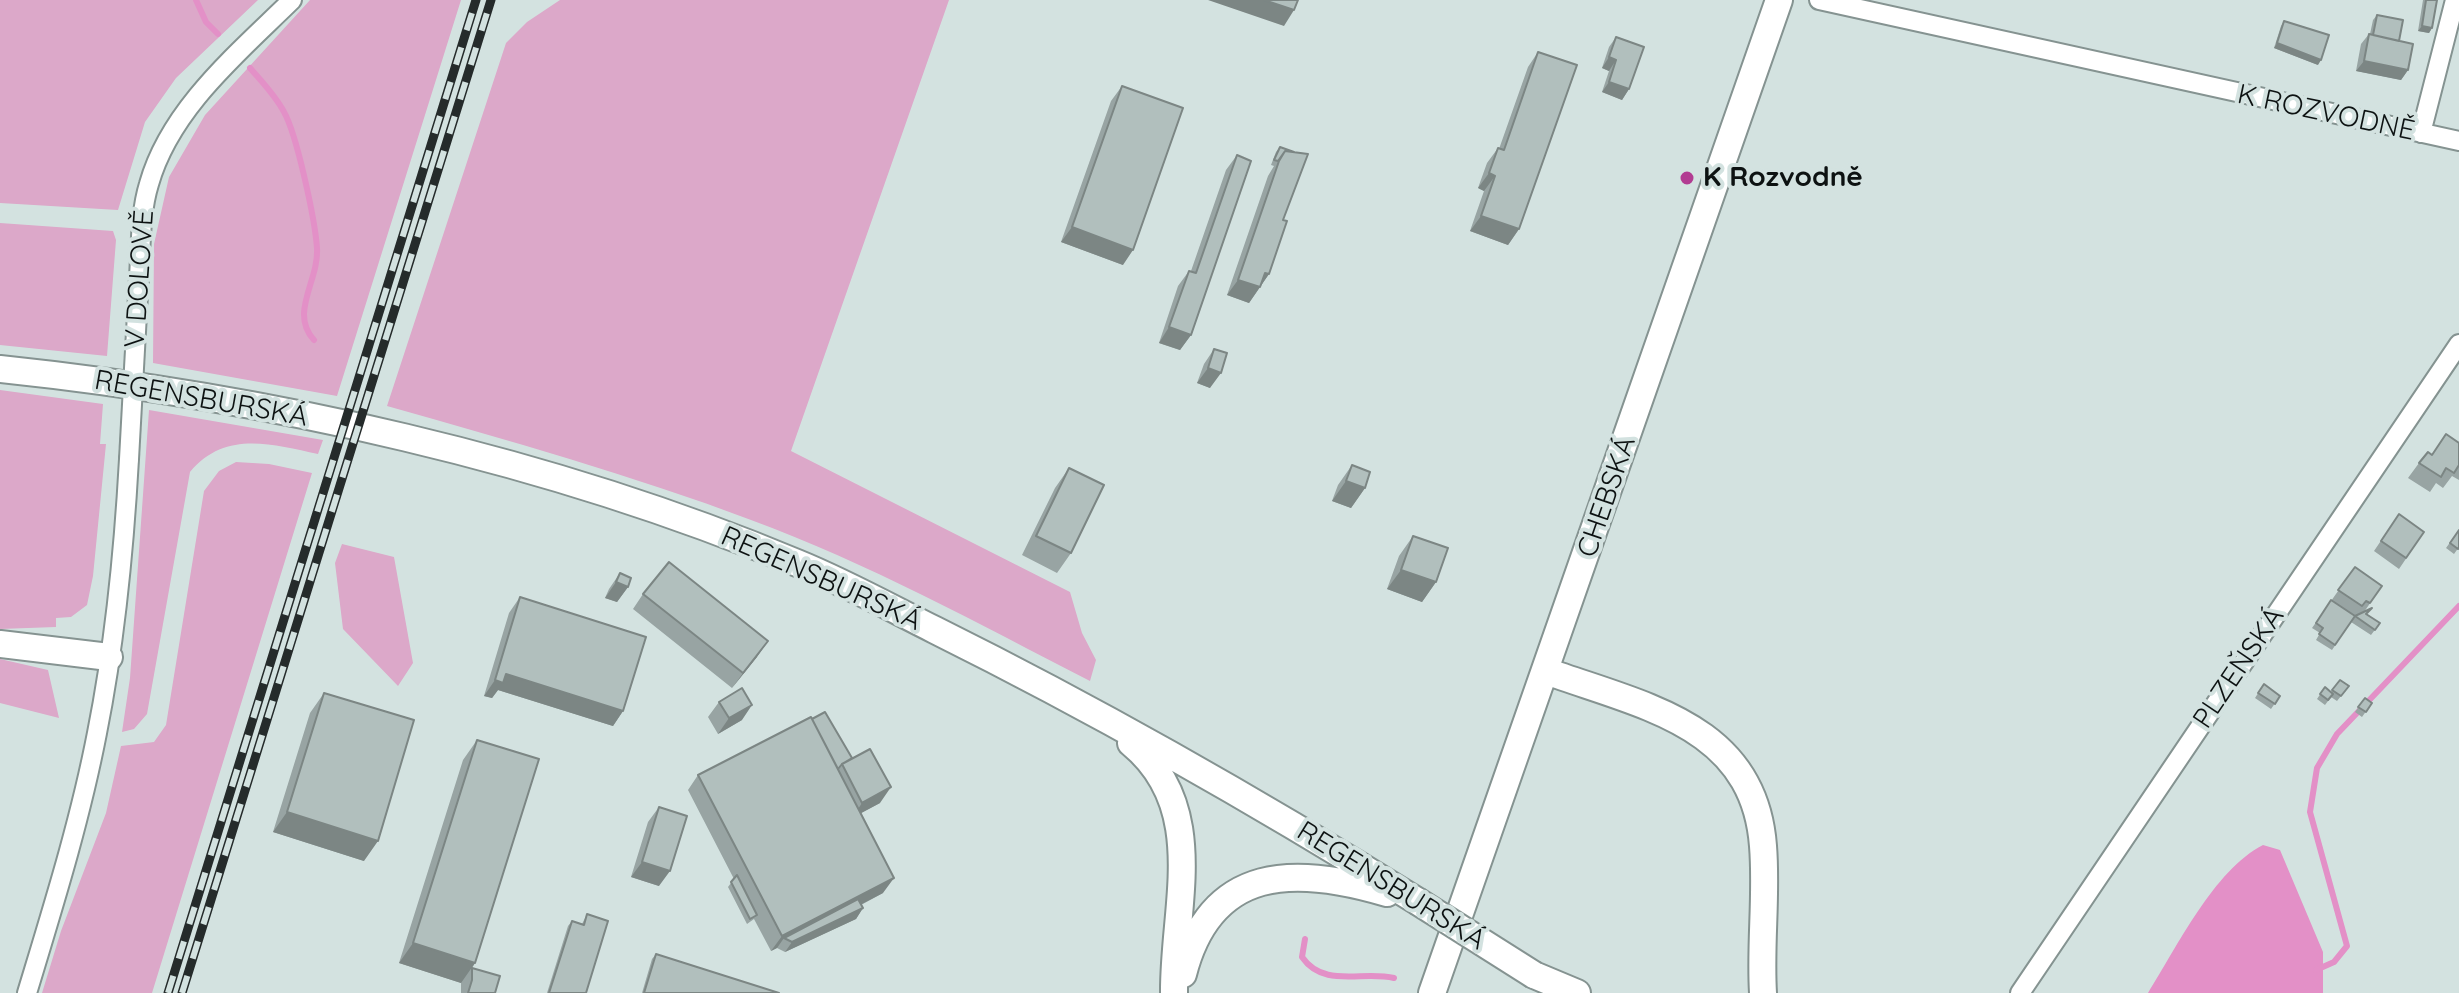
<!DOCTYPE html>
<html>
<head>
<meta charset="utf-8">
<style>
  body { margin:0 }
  canvas { display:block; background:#d3e2e0 }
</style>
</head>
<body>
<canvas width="2459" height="993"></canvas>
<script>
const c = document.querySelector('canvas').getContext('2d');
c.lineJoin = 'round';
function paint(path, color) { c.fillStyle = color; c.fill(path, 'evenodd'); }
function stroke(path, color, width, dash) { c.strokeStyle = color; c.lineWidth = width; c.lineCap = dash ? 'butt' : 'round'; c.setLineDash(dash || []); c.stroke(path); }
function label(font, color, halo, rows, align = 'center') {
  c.font = font + ' Quicksand,sans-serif'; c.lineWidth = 8; c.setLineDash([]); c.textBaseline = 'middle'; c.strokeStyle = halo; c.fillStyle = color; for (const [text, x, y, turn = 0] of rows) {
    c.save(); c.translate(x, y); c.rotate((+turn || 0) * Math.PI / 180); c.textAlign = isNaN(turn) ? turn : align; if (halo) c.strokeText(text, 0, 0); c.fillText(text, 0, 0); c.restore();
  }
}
paint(new Path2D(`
  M0,0H258L176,78L145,122L118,210L0,203Z
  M310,0H461L337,396L153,363L154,244L169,177L205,115Z
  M560,0H949L791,451L1070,592L1082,633L1096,660L1090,681C979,624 868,563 751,520C632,475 510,441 387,406L506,43L527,22Z
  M0,223L113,231L116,240L107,356L0,345Z
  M0,390L103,404L100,444H106L93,576L87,605L71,617L56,618V627L0,629Z
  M149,410L323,440L318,454C271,444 225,430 190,472L147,714L134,729L122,732L130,678Z
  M236,462L269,464L312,473L152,993H42L61,931L106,813L121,746L154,742L166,725L204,491L219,471Z
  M342,544L394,557L413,663L398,686L343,629L335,563Z
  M0,659L48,670L59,718L0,703Z`), '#dca8c9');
paint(new Path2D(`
  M2263,845L2280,850L2323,952V993H2148C2177,947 2214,870 2263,845Z`), '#e390c7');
stroke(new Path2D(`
  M196,0L206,22L218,34
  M250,68C262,82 275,95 284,112C297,135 315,220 317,248C319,281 289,313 314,340
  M1305,939L1302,957C1324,989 1363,970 1394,978
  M2316,970L2334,962L2347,946L2310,812L2317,768L2337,734L2459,606`), '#e390c7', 6);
const street = new Path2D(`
  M1819,0L2459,141
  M2421,133L2455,0
  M139,277C141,246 140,213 149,184C170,109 238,53 292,0
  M27,993C53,907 80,821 97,733C115,643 124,550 129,459
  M2020,993L2459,344`);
const secondary = new Path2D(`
  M0,369C267,397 548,459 797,563C844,582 889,607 935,630C1100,712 1261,804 1417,901
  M0,644L109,657
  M1546,671C1642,706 1754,724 1763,846C1767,895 1760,944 1763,993
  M1131,743C1210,808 1173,907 1174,993
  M1183,974C1211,864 1296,866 1387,893
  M1534,975L1577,993
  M1432,993L1779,0`);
stroke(street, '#859391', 22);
stroke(secondary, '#859391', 30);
stroke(street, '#fff', 18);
stroke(secondary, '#fff', 26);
const rail = new Path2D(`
  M168,993L476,0
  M182,993L491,0`);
stroke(rail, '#252b2b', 9);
stroke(rail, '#d3e2e0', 6, [18]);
const streetBridge = new Path2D(`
  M129,459L139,277`);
const secondaryBridge = new Path2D(`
  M1417,901L1534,975`);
stroke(streetBridge, '#859391', 22, []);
stroke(secondaryBridge, '#859391', 30, []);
stroke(streetBridge, '#fff', 18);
stroke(secondaryBridge, '#fff', 26);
paint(new Path2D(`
  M2423,0H2437L2432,28L2429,33L2418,31Z
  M2377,15L2399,41L2408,70L2401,80L2356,71L2361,44L2369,34H2370L2373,20Z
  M2284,21L2318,65L2274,48L2281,26Z
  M1616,37L1629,89L1622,100L1602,92L1609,71L1602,68L1609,47Z
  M1538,52L1519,229L1508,245L1470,231L1484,191L1478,188L1487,163L1498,148L1499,149L1528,67Z
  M1122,86L1123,265L1061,242L1111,101Z
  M1280,147L1283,220L1269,274L1249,303L1227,295L1268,176L1274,166L1271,165L1276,152Z
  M1237,155L1191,335L1180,350L1159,343L1178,286L1189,271H1191L1226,170Z
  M1214,349L1210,388L1197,383L1204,364Z
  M2459,443V480L2452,476L2443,488L2436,483L2430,492L2408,478L2419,463L2432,455Z
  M1352,465L1365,488L1351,508L1332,501L1338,485Z
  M1069,468L1071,553L1057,573L1022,555L1055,488Z
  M2399,514L2424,532L2399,569L2374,551Z
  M2459,530V547L2454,554L2446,548Z
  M1413,536L1436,582L1422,602L1387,589L1399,556Z
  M2355,567L2382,586L2364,612L2380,623L2371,635L2351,622L2332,650L2316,640L2320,633L2312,628Z
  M620,573L628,587L617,602L605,598L609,589Z
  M643,594L757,657L732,688L633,609Z
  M520,597L623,711L613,726L498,690L492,698L484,696L509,613Z
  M2340,680L2349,686L2337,701L2331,697L2325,705L2317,699L2325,687L2331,692Z
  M2264,684L2280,696L2271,709L2255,698Z
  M324,693L364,861L273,832L310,713Z
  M2365,698L2372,703L2362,717L2355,712Z
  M719,702L742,720L718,734L708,717Z
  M812,719L852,758L880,803L861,813L883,893L861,905L863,908L856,919L785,952L777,948L771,951L754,919L747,924L728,887L734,879L688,790L698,775Z
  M477,740L475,963L472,968L495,993H461V983L399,963L463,760Z
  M659,807V886L631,877L648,822Z
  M587,914L586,993H547L568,926L572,921L582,924Z
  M656,954L779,993H642L652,959Z`), '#98a4a3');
paint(new Path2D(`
  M1208,0H1264L1294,10L1284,26Z
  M2422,26L2432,28L2429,33L2418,31Z
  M2277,43L2321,60L2318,65L2274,48Z
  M1609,57L1616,60L1609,71L1602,68Z
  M2364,61L2408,70L2401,80L2356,71Z
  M1609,82L1629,89L1622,100L1602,92Z
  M1489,173L1495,176L1484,191L1478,188Z
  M1481,216L1519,229L1508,245L1470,231Z
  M1072,227L1133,250L1123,265L1061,242Z
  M1265,273L1269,274L1249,303L1227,295L1238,280Z
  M1169,327L1191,335L1180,350L1159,343Z
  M1208,368L1221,373L1210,388L1197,383Z
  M1346,481L1365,488L1351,508L1332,501Z
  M1401,570L1436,582L1422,602L1387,589Z
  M616,582L628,587L617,602L605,598Z
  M768,641L757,657L732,688L743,673Z
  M506,674L623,711L613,726L498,690L492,698L484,696L495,680Z
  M752,705L742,720L718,734L729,718Z
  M891,787L880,803L852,818L862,803Z
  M287,812L378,841L364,861L273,832Z
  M642,862L670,871L659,886L631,877Z
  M894,878L883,893L791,941L784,938L777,948L771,951L782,936Z
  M863,908L856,919L785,952L792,942Z
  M413,943L475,963L461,983L399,963Z`), '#7c8684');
const building = new Path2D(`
  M1264,0H1298L1294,10Z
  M2426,0H2437L2432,28L2422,26Z
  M2377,15L2403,20L2399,41L2373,35Z
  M2284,21L2329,35L2321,60L2277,43Z
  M2369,34L2413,44L2408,70L2364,61Z
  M1616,37L1644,47L1629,89L1609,82L1616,60L1609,57Z
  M1538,52L1577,65L1519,229L1481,216L1495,176L1489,173L1498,148L1504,150Z
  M1122,86L1183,108L1133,250L1072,227Z
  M1280,147L1294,152L1285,151L1278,161L1274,160Z
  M1285,151L1308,154L1283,220L1287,221L1269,274L1265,273L1260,287L1238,280L1279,161Z
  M1237,155L1251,161L1191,335L1169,327L1189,271L1196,273Z
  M1214,349L1227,353L1221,373L1208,368Z
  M2446,434L2459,443V465L2454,473L2446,468L2441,477L2419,463L2428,452L2432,455Z
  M1352,465L1370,472L1365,488L1346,481Z
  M1069,468L1104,485L1071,553L1036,536Z
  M2399,514L2424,532L2406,558L2381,541Z
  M2459,530V547L2458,549L2450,543Z
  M1413,536L1448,548L1436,582L1401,570Z
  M669,562L768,641L743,673L643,594Z
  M2355,567L2382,586L2370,603L2366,601L2362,606L2338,590Z
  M620,573L631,578L628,587L616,582Z
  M520,597L646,637L623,711L506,674L503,683L495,680Z
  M2331,600L2355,616L2335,645L2319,634L2323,628L2316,623Z
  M2372,608L2366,614L2380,623L2375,630L2355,616Z
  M2340,680L2349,686L2341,696L2332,690Z
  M2264,684L2280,696L2275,704L2258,693Z
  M2325,687L2333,694L2328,700L2320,694Z
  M742,688L752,705L729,718L719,702Z
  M324,693L414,720L378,841L287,812Z
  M2365,698L2372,703L2366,712L2358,707Z
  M825,712L852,758L842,764L838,769L812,719Z
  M811,717L894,878L782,936L698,775Z
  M477,740L539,759L475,963L413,943Z
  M870,749L891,787L862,803L842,764Z
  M659,807L687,816L670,871L642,862Z
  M737,875L757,915L750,919L731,882Z
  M858,899L863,908L792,942L784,938Z
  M587,914L608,921L586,993H549L572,921L584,925Z
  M656,954L779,993H644Z
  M472,968L500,976L495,993H468L472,980Z`);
paint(building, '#b1bfbd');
stroke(building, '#7c8684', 2);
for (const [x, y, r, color] of [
  [1687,178,8,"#b23c92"]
]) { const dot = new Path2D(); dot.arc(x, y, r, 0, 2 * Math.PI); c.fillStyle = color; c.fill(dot); stroke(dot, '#d3e2e0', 3); }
label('28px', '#0d1212', '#d3e2e0', [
  ["K ROZVODNĚ",2326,113,12],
  ["V DOLOVĚ",140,279,-86],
  ["REGENSBURSKÁ",201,399,10],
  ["CHEBSKÁ",1607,497,-71],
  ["REGENSBURSKÁ",821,579,24],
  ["PLZEŇSKÁ",2239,668,-56],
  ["REGENSBURSKÁ",1391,886,32]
]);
label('bold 28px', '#0d1212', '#d3e2e0', [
  ["K Rozvodně",1703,178]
], 'left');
</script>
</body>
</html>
